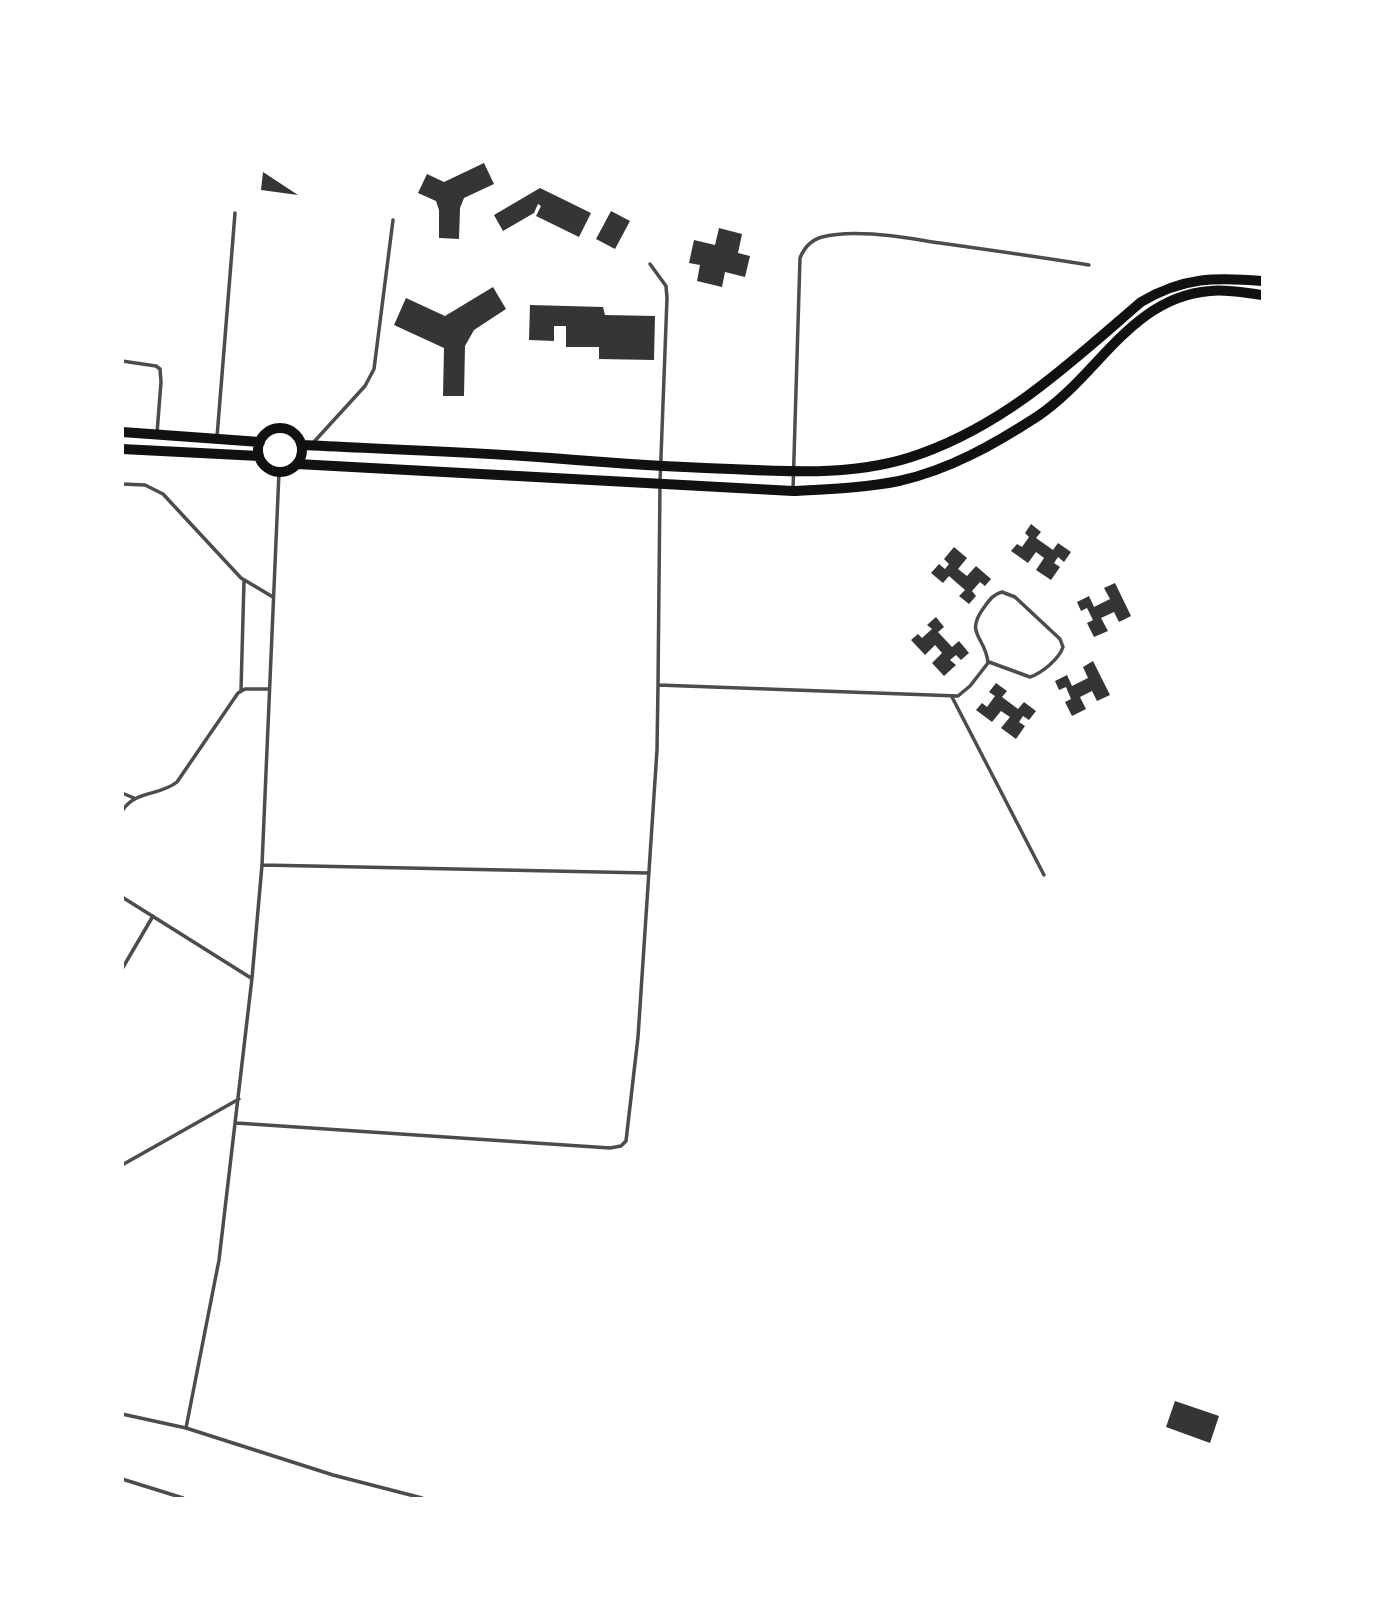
<!DOCTYPE html>
<html>
<head>
<meta charset="utf-8">
<style>
  body { margin:0 }
  #map { position:relative; width:1385px; height:1621px; overflow:hidden; background:#fff; font-family:Georgia,serif }
  canvas { display:block }
  .frame { position:absolute; inset:0; border:124px solid #fff; pointer-events:none }
</style>
</head>
<body>
<div id="map">
<canvas width="1385" height="1621"></canvas>
<div class="frame"></div>
</div>
<script>
const c = document.querySelector('canvas').getContext('2d');
c.lineJoin = 'round';
function paint(path, color) { c.fillStyle = color; c.fill(path, 'evenodd'); }
function stroke(path, color, width, dash) { c.strokeStyle = color; c.lineWidth = width; c.lineCap = dash ? 'butt' : 'round'; c.setLineDash(dash || []); c.stroke(path); }
paint(new Path2D(`
  M484,163L494,184L464,198L460,208L459,239L439,238V210L436,201L418,193L427,174L444,182Z
  M263,172L298,195L261,190Z
  M540,188L591,213L579,237L536,216L541,206L538,204L534,213L503,231L494,215Z
  M611,211L630,221L615,249L596,239Z
  M719,228L742,234L738,253L750,256L745,277L725,272L722,287L697,281L700,265L689,263L694,240L715,245Z
  M493,287L506,309L474,330L465,346L464,396H443L444,348L394,325L406,298L445,316Z
  M530,305L603,307L605,315L655,316L654,360L599,359V347H566V326H554V341L529,340Z
  M1031,524L1041,532L1036,538L1053,550L1058,543L1071,552L1064,562L1058,557L1054,563L1060,567L1051,580L1036,570L1044,558L1036,552L1028,563L1011,551L1017,544L1022,547L1029,537L1025,533Z
  M954,547L967,558L958,569L967,576L976,566L991,579L985,586L980,582L972,591L976,596L969,604L959,596L965,590L949,576L943,583L931,573L939,564L945,569L949,564L944,559Z
  M1115,583L1131,616L1119,622L1114,612L1101,618L1108,631L1094,637L1087,623L1093,620L1087,608L1081,611L1077,602L1089,596L1094,607L1110,599L1104,588Z
  M936,617L944,627L938,632L952,647L959,641L969,653L961,660L956,655L950,660L956,665L944,676L932,663L942,653L935,645L925,655L911,640L918,634L922,638L932,629L927,625Z
  M1093,661L1110,695L1097,701L1092,691L1080,697L1086,709L1072,716L1065,702L1071,699L1066,687L1059,690L1055,681L1067,675L1072,686L1088,678L1083,667Z
  M996,683L1007,691L1002,697L1018,709L1024,702L1036,711L1029,720L1023,716L1019,722L1025,726L1016,739L1001,728L1010,717L1001,711L992,722L976,710L982,703L987,707L995,696L989,692Z
  M1175,1401L1219,1416L1210,1443L1166,1427Z`), '#353535');
stroke(new Path2D(`
  M650,264L666,286L667,298L660,483L658,685L958,696L970,686L988,663C986,636 963,635 985,606C990,599 994,594 1002,592L1015,597L1060,639L1063,647C1059,659 1042,673 1030,677L989,662
  M122,361L156,366L160,369L161,382L157,433
  M217,437L235,213
  M312,444L365,386L374,369L393,220
  M122,484L145,485L163,494L241,578L273,597
  M793,490L800,258C804,248 811,240 822,237C855,228 906,238 940,243C990,250 1040,257 1089,265
  M241,690L244,581
  M952,697L1044,875
  M122,793L134,798
  M122,811C135,790 160,796 177,782L238,693L245,689H268
  M262,865L648,873
  M122,897L251,978
  M122,969L153,916
  M236,1123L610,1148L621,1146L626,1141L638,1037L657,750L658,685
  M122,1165L239,1099
  M122,1414L186,1428L333,1475L422,1498
  M186,1428L219,1260L252,978L262,865L279,472
  M122,1479L183,1498`), '#4c4c4c', 3.5);
stroke(new Path2D(`
  M258 450a22 22 0 1 1 44 0a22 22 0 1 1-44 0Z
  M122,432L260,442
  M302,445C385,449 468,452 551,458C611,463 671,467 731,469C793,472 860,476 920,454C1009,422 1071,362 1141,302C1183,277 1216,277 1262,281
  M122,449L259,456
  M297,464L793,491C828,489 864,488 899,481C949,470 995,444 1038,416C1098,376 1131,297 1210,291C1227,289 1245,293 1262,295`), '#111', 10);
</script>
</body>
</html>
